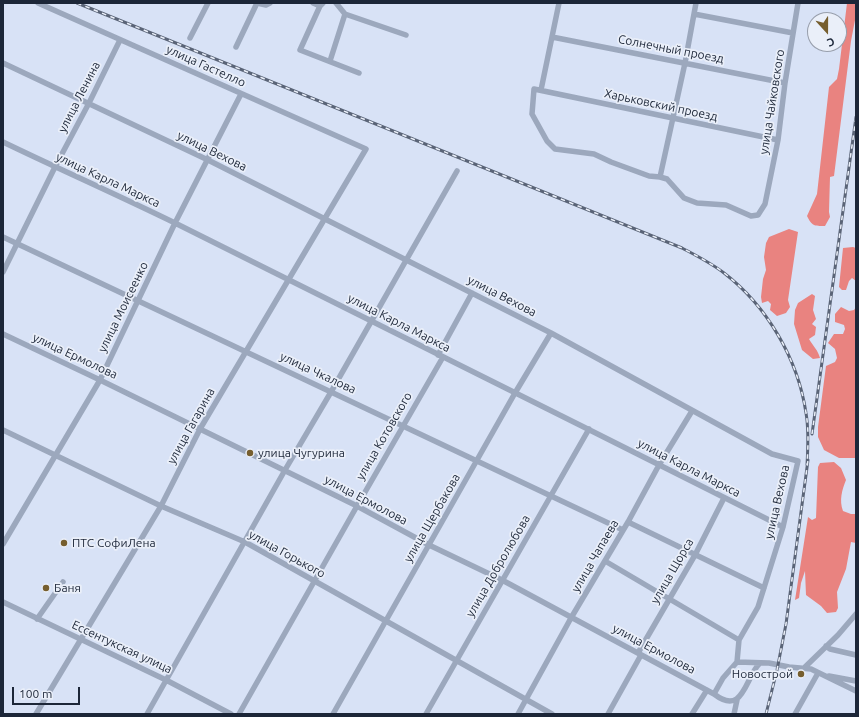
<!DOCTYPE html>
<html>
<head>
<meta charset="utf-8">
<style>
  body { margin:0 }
  #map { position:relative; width:859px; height:717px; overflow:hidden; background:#d8e2f6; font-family:Ubuntu,sans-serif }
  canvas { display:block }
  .frame { position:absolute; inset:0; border:4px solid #1c2638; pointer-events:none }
  .north { position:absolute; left:807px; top:12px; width:40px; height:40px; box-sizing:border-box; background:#eaeff9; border:1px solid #989fac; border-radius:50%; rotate:159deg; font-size:11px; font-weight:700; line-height:16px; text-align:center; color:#1c2638 }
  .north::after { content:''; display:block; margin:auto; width:14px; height:18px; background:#765e2e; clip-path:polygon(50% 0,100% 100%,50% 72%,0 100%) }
  .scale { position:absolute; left:12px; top:687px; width:68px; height:18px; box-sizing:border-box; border:2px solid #1c2638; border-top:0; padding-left:5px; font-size:12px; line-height:14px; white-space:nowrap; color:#1c2638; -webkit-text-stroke:3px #eaeff9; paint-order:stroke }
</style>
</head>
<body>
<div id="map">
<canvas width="859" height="717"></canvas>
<div class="frame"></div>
<div class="north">С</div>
<div class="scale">100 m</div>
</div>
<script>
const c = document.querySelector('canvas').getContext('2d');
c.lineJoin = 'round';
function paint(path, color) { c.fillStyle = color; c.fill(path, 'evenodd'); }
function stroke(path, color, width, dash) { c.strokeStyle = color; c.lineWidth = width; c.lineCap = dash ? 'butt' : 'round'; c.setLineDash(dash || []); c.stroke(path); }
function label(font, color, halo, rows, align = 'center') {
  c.font = font + ' Ubuntu,sans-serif'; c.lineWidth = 3.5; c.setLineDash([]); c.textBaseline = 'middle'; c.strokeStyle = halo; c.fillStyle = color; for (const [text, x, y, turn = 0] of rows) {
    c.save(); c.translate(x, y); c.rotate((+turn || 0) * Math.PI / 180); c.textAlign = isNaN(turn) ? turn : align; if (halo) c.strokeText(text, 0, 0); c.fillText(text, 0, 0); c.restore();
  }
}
paint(new Path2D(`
  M847,3H856V15L851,41L834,176L830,177L829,212L830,217L825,226C814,226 812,226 807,216L817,194L829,87L837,79L839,69Z
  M789,229L798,232L788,300L790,307L786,313L777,316L770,310L771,304L768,301L762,303L761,297L763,279L766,270L764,257L766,243L769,237Z
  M853,247L856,248V281L852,278L849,281L846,290H842L839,287L843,248Z
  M812,294L815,296L813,310L816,319L812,324L816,327L815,335L809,339C813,346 818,350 820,358L813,359L802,350L794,324L795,310L798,303Z
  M841,307L849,311L854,310L856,307V458H839L824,450L818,437V427L826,366L835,362L837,358L835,349L828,343L834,334H843L845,329L844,325L835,322V314Z
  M834,462L841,468L846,480C842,490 839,500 843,511L851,514H856V543L851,542L846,569L837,592L838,608L836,612L827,613L821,606L806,595L805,571L801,583L799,598L795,600L808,517L812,520L816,518L818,467L820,463Z`), '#e98380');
stroke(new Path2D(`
  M313,3L320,6
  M323,3L320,6L300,50L359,73
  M336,3L345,14L406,35
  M694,14L793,33
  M552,37L785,83
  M190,38L208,3
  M236,47L257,3L266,5L270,3
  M330,61L345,14
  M3,63L208,160L551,333L772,454L798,461L783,527L758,607L739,640L737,662
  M541,90L559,3
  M778,140L534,89L532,114L547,141L555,149L594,154L611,162L649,176L660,177L667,179L684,198L697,203L726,205L751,216L758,215L765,204L778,140L785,83L798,3
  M3,142C61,170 120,196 177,224C380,324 581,426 783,527
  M660,177L685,63L696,3
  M3,237L623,530
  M3,272L55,167L89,103L120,40
  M3,334L100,380L357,506L429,545L502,580L714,694
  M438,355L472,293
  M3,430L161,506L245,542L552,714
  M628,522L764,588
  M3,544L100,380L175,223L241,94
  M605,561L739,640
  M3,602L166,680L231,714
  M37,619L63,582
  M826,646L830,649L856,655
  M638,653L695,555L724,498
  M760,663C745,677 744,717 714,694L723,678L737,662L769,663L789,667L811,669L856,691
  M803,669L838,635L856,614
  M829,676L856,681
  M36,714L161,506L200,429L366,149L38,3
  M147,714L285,470L331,392L457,171
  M239,714L357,506L443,357
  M333,714L515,393L551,333
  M426,714L589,429
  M518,714L571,618L628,522L659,465L692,411
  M608,714L641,655
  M692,714L707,690
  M734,714L737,700
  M795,714L818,673`), '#9ca8bd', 5.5);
const rail = new Path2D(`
  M77,3L682,248C697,256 711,263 724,273C767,306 798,359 806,413C809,430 808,448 807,465
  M812,434L856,117
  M766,714L777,670L786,624L808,460`);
stroke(rail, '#5a6477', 3);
stroke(rail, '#eaeff9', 1.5, [4.5]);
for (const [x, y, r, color] of [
  [250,453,4,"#765e2e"],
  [64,543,4,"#765e2e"],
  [46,588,4,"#765e2e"],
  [801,674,4,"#765e2e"]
]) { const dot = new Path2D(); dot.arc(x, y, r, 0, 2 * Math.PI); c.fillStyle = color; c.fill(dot); stroke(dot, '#eaeff9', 1.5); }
label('12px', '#1c2638', '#eaeff9', [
  ["Солнечный проезд",671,49,11],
  ["улица Гастелло",206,66,24],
  ["улица Ленина",79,97,-63],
  ["улица Чайковского",772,102,-81],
  ["Харьковский проезд",661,105,12],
  ["улица Вехова",212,151,26],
  ["улица Карла Маркса",108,180,25],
  ["улица Вехова",502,296,27],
  ["улица Моисеенко",123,307,-64],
  ["улица Карла Маркса",399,323,27],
  ["улица Ермолова",75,356,25],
  ["улица Чкалова",318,373,25],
  ["улица Гагарина",191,426,-61],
  ["улица Котовского",384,436,-60],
  ["улица Карла Маркса",689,468,27],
  ["улица Ермолова",366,500,28],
  ["улица Вехова",777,502,-77],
  ["улица Щербакова",432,518,-60],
  ["улица Горького",287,554,29],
  ["улица Чапаева",595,556,-60],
  ["улица Добролюбова",498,566,-60],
  ["улица Щорса",672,571,-60],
  ["Ессентукская улица",122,647,25],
  ["улица Ермолова",654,649,28]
]);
label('12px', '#1c2638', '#eaeff9', [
  ["улица Чугурина",258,453],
  ["ПТС СофиЛена",72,543],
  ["Баня",54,588],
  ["Новострой",793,674,"right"]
], 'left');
</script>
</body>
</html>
